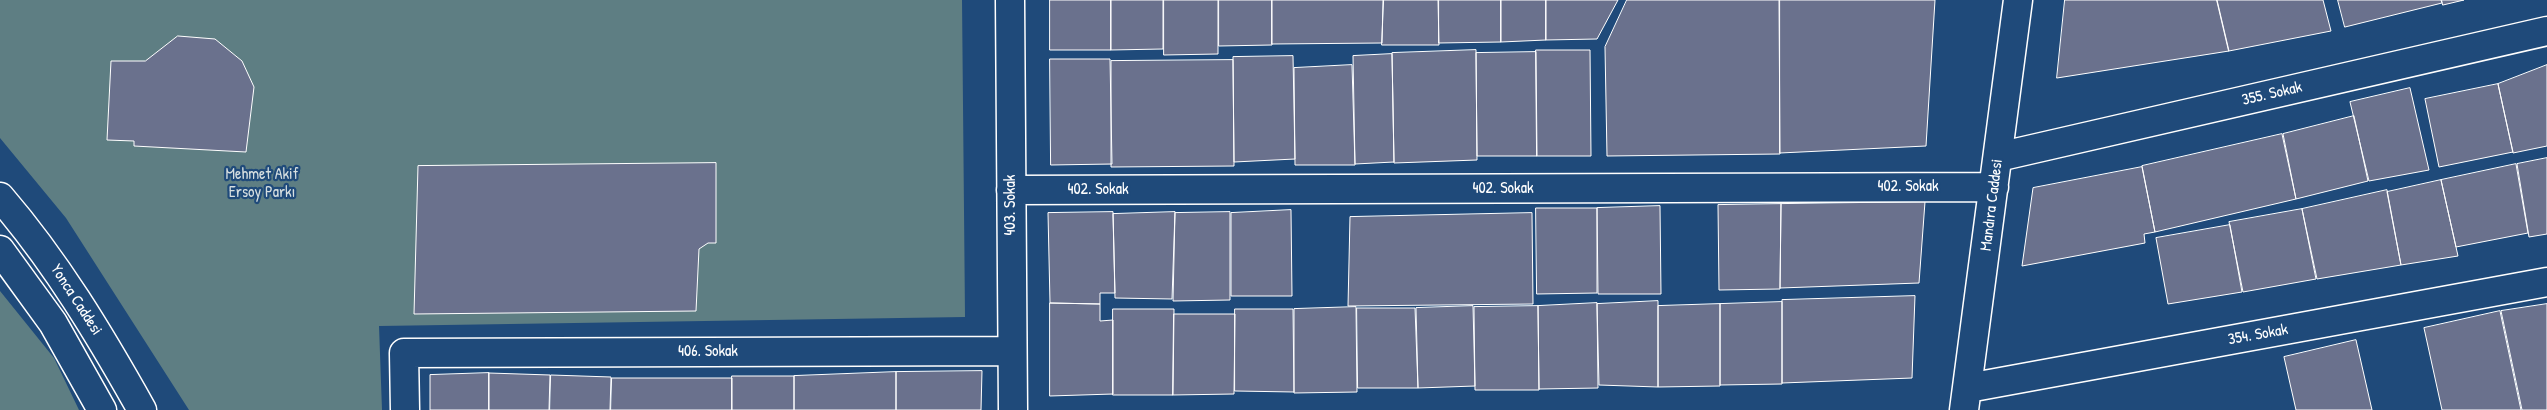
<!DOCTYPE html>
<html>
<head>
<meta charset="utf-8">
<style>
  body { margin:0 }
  canvas { display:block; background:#1f4a7a }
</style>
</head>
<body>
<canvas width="2547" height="410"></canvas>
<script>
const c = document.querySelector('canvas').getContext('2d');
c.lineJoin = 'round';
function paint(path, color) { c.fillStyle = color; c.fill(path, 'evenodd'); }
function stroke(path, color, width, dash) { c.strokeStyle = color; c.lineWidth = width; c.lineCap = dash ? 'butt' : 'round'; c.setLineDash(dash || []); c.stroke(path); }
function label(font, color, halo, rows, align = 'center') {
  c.font = font + ' "Patrick Hand",sans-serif'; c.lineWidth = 4.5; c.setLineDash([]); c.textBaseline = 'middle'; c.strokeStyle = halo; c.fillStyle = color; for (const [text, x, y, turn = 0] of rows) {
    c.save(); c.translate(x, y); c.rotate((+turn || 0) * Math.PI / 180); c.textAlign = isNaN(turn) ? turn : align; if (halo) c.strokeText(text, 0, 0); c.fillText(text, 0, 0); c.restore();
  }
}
paint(new Path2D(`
  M0,0H962L965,317L379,326L382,410H189L66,218L0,138Z
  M0,291L54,358L79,410H0Z`), '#5e7e83');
const building = new Path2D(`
  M1050,0H1111V50H1050Z
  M1111,0H1163V49L1111,50Z
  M1164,0H1218V54L1164,55Z
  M1219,0H1272V45L1219,46Z
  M1272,0H1383L1382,43L1272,44Z
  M1384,0H1438L1439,45H1382Z
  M1439,0H1501V42L1439,43Z
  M1501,0H1546V40L1501,42Z
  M1546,0H1618L1597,39L1546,40Z
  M1627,0H1779L1780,154L1607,156L1605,47Z
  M1780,0H1935L1926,146L1780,153Z
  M2065,0H2217L2229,51L2057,78Z
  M2217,0H2323L2331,31L2229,51Z
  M2338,0H2441L2442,3L2345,27Z
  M2442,0H2464L2443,5Z
  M178,36L215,39L242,61L254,87L246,152L134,146V141L107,140L111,61H145Z
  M1476,50L1477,160L1394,163L1392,53Z
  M1536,50H1590L1591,156H1537Z
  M1536,52L1537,156H1477L1476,53Z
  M1392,54L1394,162L1355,164L1353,56Z
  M1293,56L1295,159L1234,162L1233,57Z
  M1050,59H1110L1112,164L1051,165Z
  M1233,60L1234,166L1111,167V61Z
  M1352,65L1355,165H1295L1294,68Z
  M2547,65V146L2513,153L2498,84Z
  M2498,84L2513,152L2439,167L2425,99Z
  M2410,88L2429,170L2369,181L2350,102Z
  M2354,116L2368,181L2296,199L2283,134Z
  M2282,134L2296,199L2155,232L2142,166Z
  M2547,158V234L2529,237L2517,164Z
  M716,163V243H708L699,249L696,311L414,314L418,166Z
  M2516,164L2528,233L2456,247L2441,180Z
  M2142,167L2155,232L2144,234L2145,243L2022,266L2033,188Z
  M2441,180L2458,256L2401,265L2387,192Z
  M2387,190L2401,265L2317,279L2302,209Z
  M1925,202L1919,283L1780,288L1781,204Z
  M1781,204L1780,289L1719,290L1718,205Z
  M1660,206L1661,294H1598L1597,208Z
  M1536,208H1597V293L1537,294Z
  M2302,209L2316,279L2243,292L2229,222Z
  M1291,210L1292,296H1231V213Z
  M1113,212L1115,293H1100V304L1050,303L1048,213Z
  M1175,212L1172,299L1115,298L1113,214Z
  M1230,212V300L1173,301L1175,213Z
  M1532,213L1533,304L1348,306L1350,217Z
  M2230,225L2242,292L2168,304L2156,238Z
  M1915,296L1912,378L1782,383V300Z
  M1658,301V387L1599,385L1597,304Z
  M1782,302V384L1720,385V304Z
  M1050,303L1100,304V321L1113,320V394L1050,396Z
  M1597,303L1598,388L1539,389L1538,306Z
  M1720,304V386L1658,387V306Z
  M2547,304V410H2522L2501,311Z
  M1473,306L1475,386L1418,388L1416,308Z
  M1538,306L1539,390H1475L1474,307Z
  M1356,307L1357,392L1294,393V309Z
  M1357,308H1415L1418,388H1358Z
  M1113,309H1174L1173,395H1113Z
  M1235,309H1293L1294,392L1235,391Z
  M2500,311L2521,410H2442L2424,328Z
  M1174,314H1235L1234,394L1173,395Z
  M2356,340L2372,410H2296L2284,357Z
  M982,371L981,410H896V372Z
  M896,372V410H794V376Z
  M489,373V410H430V375Z
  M489,373L550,375L549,410H489Z
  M551,375L611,377L610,410H550Z
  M732,376H794V410H732Z
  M612,378H732V410H611Z`);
paint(building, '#6a718d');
stroke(building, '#fff', 1);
const minor = new Path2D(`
  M1010,0L1013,410
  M1998,157L2547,31
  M1011,190L1994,187
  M0,197C56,262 100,335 142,410
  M0,250L53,323L102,410
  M1968,388L2547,282
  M405,410L404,353L1012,351
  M1964,410L2018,0`);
stroke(minor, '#fff', 31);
stroke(minor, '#1f4a7a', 28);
label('16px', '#fff', '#1f4a7a', [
  ["355. Sokak",2272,94,-13],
  ["402. Sokak",1908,187],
  ["402. Sokak",1503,189],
  ["402. Sokak",1098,190],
  ["403. Sokak",1011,205,-90],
  ["Mandıra Caddesi",1992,205,-83],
  ["Yonca Caddesi",76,300,57],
  ["354. Sokak",2258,335,-10],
  ["406. Sokak",708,352]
]);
label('16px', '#d7dfe0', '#1f4a7a', [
  ["Mehmet Akif",262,175],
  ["Ersoy Parkı",262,193]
]);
</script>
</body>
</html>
